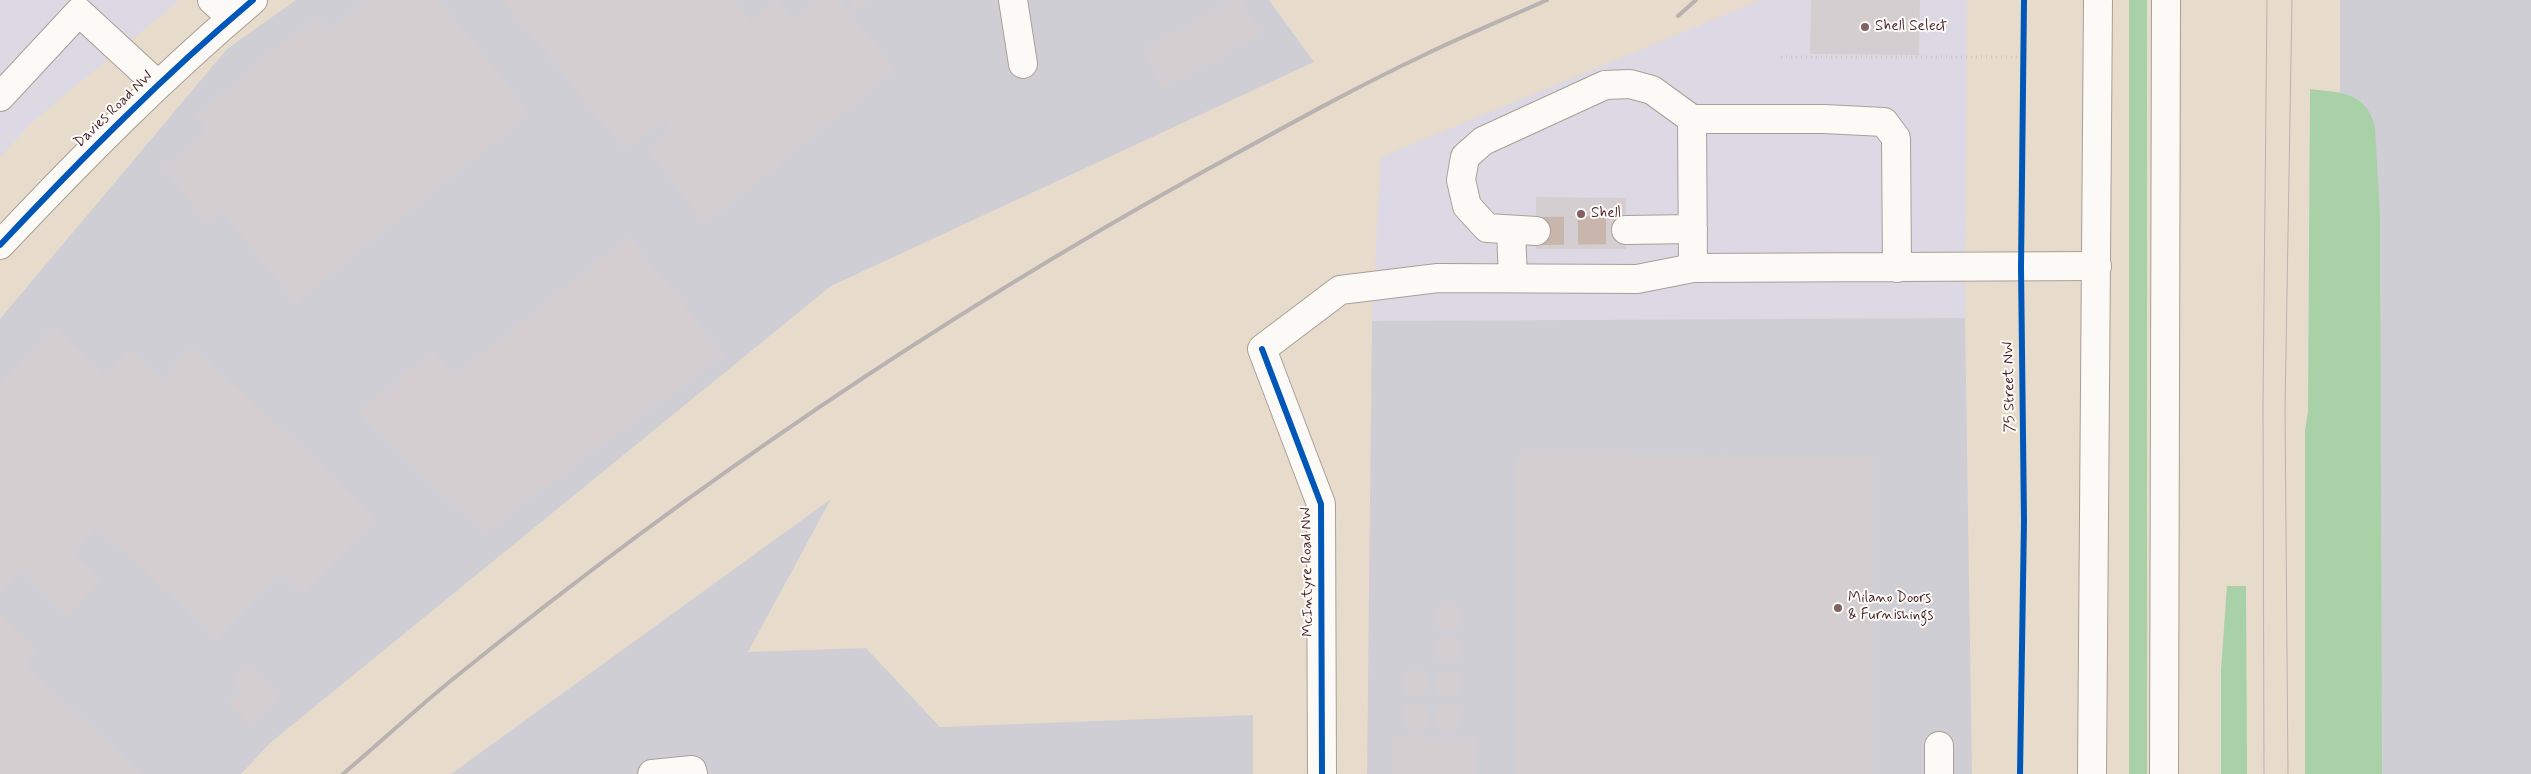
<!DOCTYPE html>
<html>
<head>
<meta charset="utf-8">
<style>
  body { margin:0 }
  canvas { display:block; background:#e7dbcb }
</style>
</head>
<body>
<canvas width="2531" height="774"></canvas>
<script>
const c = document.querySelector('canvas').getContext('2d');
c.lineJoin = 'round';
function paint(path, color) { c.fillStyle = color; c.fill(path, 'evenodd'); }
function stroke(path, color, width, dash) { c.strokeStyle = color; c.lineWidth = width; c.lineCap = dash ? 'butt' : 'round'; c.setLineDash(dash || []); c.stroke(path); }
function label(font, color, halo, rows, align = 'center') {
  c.font = font + ' Mynerve,sans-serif'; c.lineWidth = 4; c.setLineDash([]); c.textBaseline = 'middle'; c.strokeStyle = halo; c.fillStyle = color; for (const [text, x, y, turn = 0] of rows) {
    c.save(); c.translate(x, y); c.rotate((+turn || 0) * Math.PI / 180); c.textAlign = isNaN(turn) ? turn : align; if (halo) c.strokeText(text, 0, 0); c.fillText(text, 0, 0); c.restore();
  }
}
paint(new Path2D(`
  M0,0H180L30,124L0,158Z
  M1761,0H1967L1965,318L1372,321L1381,157Z`), '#ddd9e4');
paint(new Path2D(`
  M296,0H1269L1314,62L831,286L270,743L241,774H0V319L227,49Z
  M2340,0H2531V774H2339Z
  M1965,318L1972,774H1367L1372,321Z
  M831,499L748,652L866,648L940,727L1253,715V774H451Z`), '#d0ced5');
paint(new Path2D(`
  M2129,0H2147V774H2129Z
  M2310,89C2341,93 2365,91 2375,126L2380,217L2382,774H2305V431L2308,411Z
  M2227,586H2246L2247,774H2221V670Z`), '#a8d1a8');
paint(new Path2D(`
  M366,0H438L530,113L296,302L222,211L208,222L164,168L208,131L196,115L317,16L329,30Z
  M504,0H733L750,22L778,0L794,20L819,0H839L895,70L705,223L648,151L674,131L664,119L625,150Z
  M850,0H872L859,10Z
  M1233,0H1241L1260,35L1163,87L1142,50Z
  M1811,0H1920L1919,55L1810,54Z
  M1536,197L1626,198V249H1536Z
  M629,237L724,355L483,533L358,413L433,352L453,378Z
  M53,327L106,376L130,350L162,380L192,347L375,517L303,594L279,572L218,638L98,527L73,554L101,580L68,615L19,570L0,591V384Z
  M1517,454L1873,457V774H1516Z
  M1435 618a13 13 0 1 1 26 0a13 13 0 1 1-26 0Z
  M0,615L37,650L24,664L142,774H0Z
  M1435 650a13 13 0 1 1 26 0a13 13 0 1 1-26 0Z
  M246,666L279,699L253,726L229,703L242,690L232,680Z
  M1402 683a13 13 0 1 1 26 0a13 13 0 1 1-26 0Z
  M1435 684a13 13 0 1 1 26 0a13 13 0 1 1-26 0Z
  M1435 717a13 13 0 1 1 26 0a13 13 0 1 1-26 0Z
  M1402 717a13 13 0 1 1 26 0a13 13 0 1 1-26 0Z
  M1393,737L1477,739V774H1393Z`), '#d5ced0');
stroke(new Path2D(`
  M1536,231L1626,230`), '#c8b5ab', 28, [28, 14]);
const minor = new Path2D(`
  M212,0L232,18
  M1013,0L1023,64
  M0,97L79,12L157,84
  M1626,230L1693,229
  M1511,231L1513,278
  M1536,231L1487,228L1467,206L1461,180L1465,157L1483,141L1605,85L1630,84L1652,90L1692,119
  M0,245C81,159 163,76 253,0
  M1693,268L1692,119H1824L1884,122L1896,138L1897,268
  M1939,746V774
  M652,774L692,770L693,774
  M1322,774L1321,504L1262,349L1340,290L1438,278L1637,279L1693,268L2097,266`);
const major = new Path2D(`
  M2092,774L2098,0
  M2164,774L2166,0`);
stroke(minor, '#aa9e96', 30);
stroke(major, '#aa9e96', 30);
stroke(new Path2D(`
  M1781,57H2024`), '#cec8c5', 3, [1, 4]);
stroke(minor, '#fbfaf7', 28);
stroke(major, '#fbfaf7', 28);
stroke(new Path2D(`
  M2264,774L2263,402L2267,0
  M2288,774L2285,409L2292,0`), '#b9b2b2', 1);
stroke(new Path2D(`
  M1678,16L1696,0
  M343,774C382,741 419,706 458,675C690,487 938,319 1199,174C1272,134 1346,92 1422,56C1463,36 1505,19 1547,0`), '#b9b2b2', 4);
stroke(new Path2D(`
  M0,245C81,159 163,76 253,0
  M1262,349L1321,504L1322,774
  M2020,774L2024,521L2021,267L2024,0`), '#0057b8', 6);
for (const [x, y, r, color] of [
  [1865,27,5,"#816163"],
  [1581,214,5,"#816163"],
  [1838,608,5,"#816163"]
]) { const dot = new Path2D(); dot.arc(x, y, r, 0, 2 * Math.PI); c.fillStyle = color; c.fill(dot); stroke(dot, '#fdfcf7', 2); }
label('15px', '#4a1f2b', '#fdfcf7', [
  ["Shell Select",1875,27],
  ["Shell",1591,214],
  ["Milano Doors",1848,599],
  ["& Furnishings",1848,616]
], 'left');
label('15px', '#4a1f2b', '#fdfcf7', [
  ["Davies Road NW",114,110,-44],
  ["75 Street NW",2010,387,-91],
  ["McIntyre Road NW",1308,572,-91]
]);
</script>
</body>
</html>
